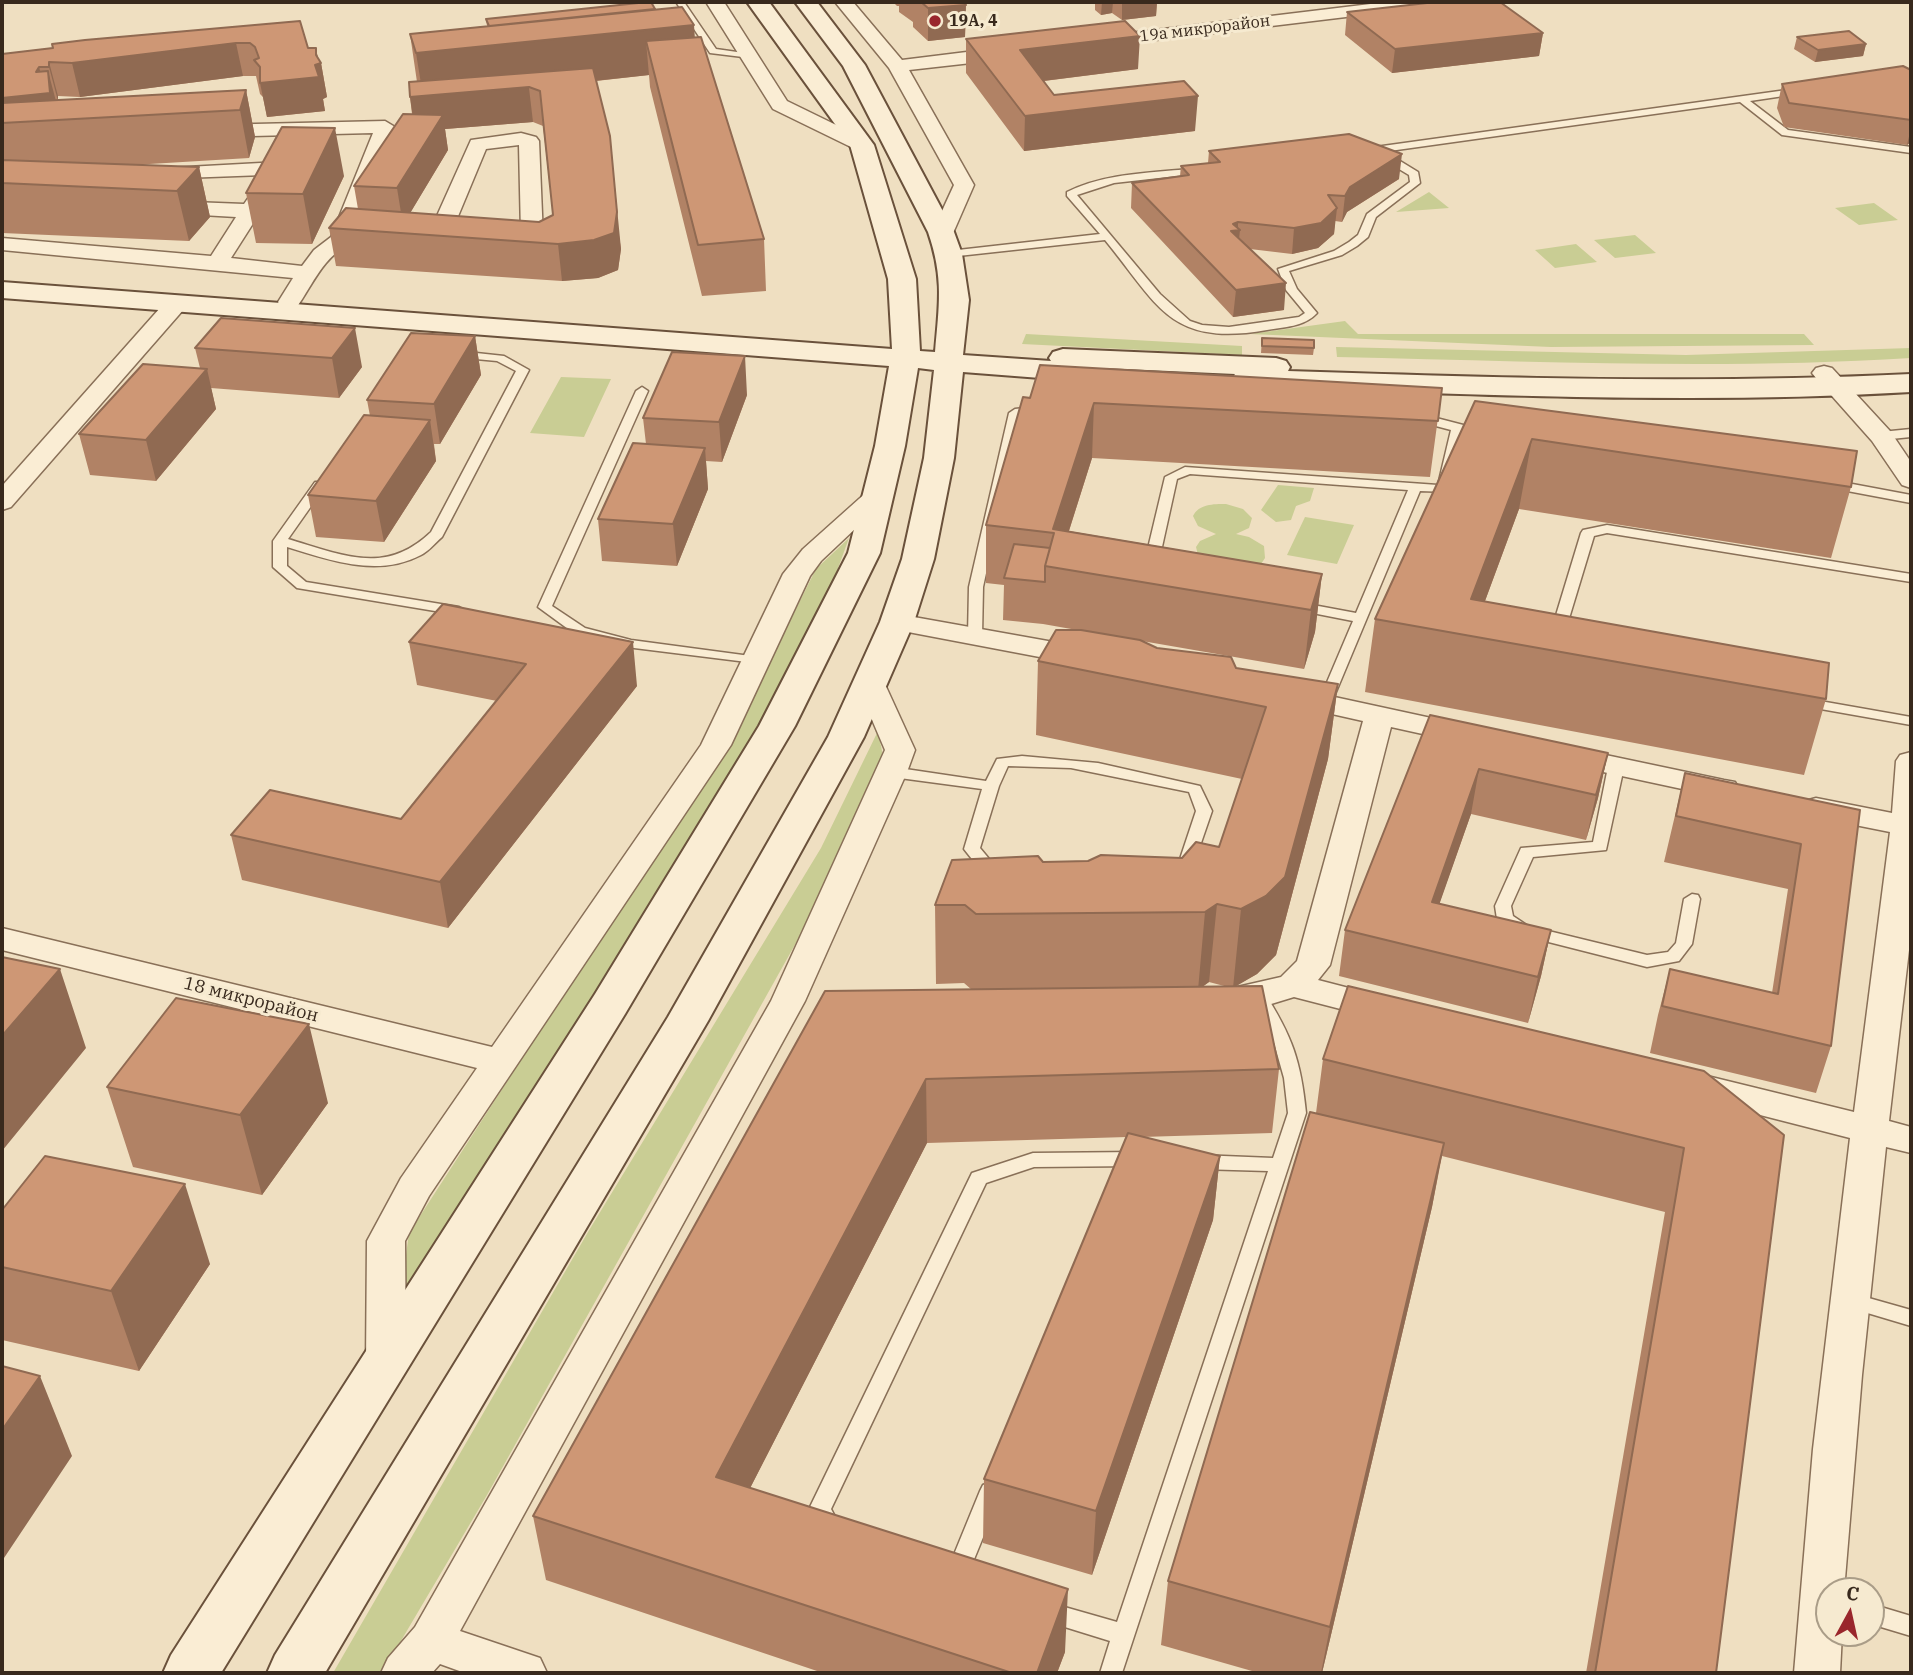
<!DOCTYPE html>
<html>
<head>
<meta charset="utf-8">
<style>
  body { margin:0 }
  #map { position:relative; width:1913px; height:1675px; overflow:hidden; background:#efdfc1; font-family:"IBM Plex Serif",serif }
  canvas { display:block }
  .frame { position:absolute; inset:0; border:4px solid #38291d; pointer-events:none }
  .north { position:absolute; left:1815px; top:1577px; width:70px; height:70px; box-sizing:border-box; background:#f6ead0; border:2px solid #aa9d88; border-radius:50%; rotate:8deg; font-size:19px; font-weight:700; line-height:28px; text-align:center; color:#38291d }
  .north::after { content:''; display:block; margin:auto; width:24px; height:32px; background:#99262c; clip-path:polygon(50% 0,100% 100%,50% 72%,0 100%) }
</style>
</head>
<body>
<div id="map">
<canvas width="1913" height="1675"></canvas>
<div class="frame"></div>
<div class="north">С</div>
</div>
<script>
const c = document.querySelector('canvas').getContext('2d');
c.lineJoin = 'round';
function paint(path, color) { c.fillStyle = color; c.fill(path, 'evenodd'); }
function stroke(path, color, width, dash) { c.strokeStyle = color; c.lineWidth = width; c.lineCap = dash ? 'butt' : 'round'; c.setLineDash(dash || []); c.stroke(path); }
function label(font, color, halo, rows, align = 'center') {
  c.font = font + ' "IBM Plex Serif",serif'; c.lineWidth = 6; c.setLineDash([]); c.textBaseline = 'middle'; c.strokeStyle = halo; c.fillStyle = color; for (const [text, x, y, turn = 0] of rows) {
    c.save(); c.translate(x, y); c.rotate((+turn || 0) * Math.PI / 180); c.textAlign = isNaN(turn) ? turn : align; if (halo) c.strokeText(text, 0, 0); c.fillText(text, 0, 0); c.restore();
  }
}
paint(new Path2D(`
  M1429,192L1449,208L1396,212Z
  M1874,203L1898,220L1859,225L1835,208Z
  M1635,235L1656,253L1615,258L1594,240Z
  M1576,244L1597,262L1555,268L1535,250Z
  M1345,321L1358,334H1804L1814,345L1551,347L1250,334Z
  M1026,334L1242,346V355L1022,344Z
  M1336,347L1686,355L1911,348V358C1720,370 1528,361 1337,357Z
  M561,377L611,379L584,437L530,433Z
  M1278,485L1314,488L1310,501L1296,506L1291,520L1276,522L1261,510Z
  M1226,504L1243,509L1252,518L1249,528L1236,534L1249,537L1264,546L1265,558L1261,564L1199,559L1196,547L1200,541L1216,534L1198,526L1193,516C1199,504 1213,504 1226,504Z
  M1305,517L1354,525L1337,564L1287,555Z
  M849,538L825,604L770,722L400,1299L409,1233L736,728L816,569Z
  M878,731L885,766L825,891L487,1495L382,1673H333L588,1232L821,848Z`), '#c9cd94');
const lane = new Path2D(`
  M676,2H684L716,49L751,54V58L710,53Z
  M1801,88L1804,89V93L1750,101L1788,130L1911,147V153L1782,135L1740,102L1368,154L1363,151L1368,148Z
  M1379,153H1387L1418,172L1420,183L1376,217L1368,237L1357,246L1342,255L1289,271L1297,289L1317,313C1304,327 1284,327 1267,330C1170,347 1159,306 1105,240L949,257L944,254L949,251L1100,234L1067,196V192C1107,172 1155,173 1199,168L1203,169V173L1114,183L1077,195L1160,294L1190,321L1202,325L1229,327L1299,317L1305,313L1286,290L1278,269L1334,251L1349,242L1358,235L1367,214L1410,182L1409,175L1379,157Z
  M458,351L504,356L529,370L442,537C435,543 429,551 421,555C378,578 329,560 287,547V566L306,582L459,607L466,611L459,615L297,588L273,567V541L315,482H325L326,485L288,539C343,555 385,576 431,532L516,371L497,361L454,357L452,355Z
  M642,387L648,391L552,606L585,628L631,640L758,657L765,661L763,664L626,647L575,634L538,607L636,391Z
  M1034,407L1038,408V414L1020,416L983,587L982,636L980,639H970L968,636L969,587L1009,413L1015,409Z
  M1417,413L1471,427L1473,430L1471,433H1463L1448,492L1420,491L1331,704L1326,705L1319,701L1353,621L1297,610L1290,606L1297,602L1356,613L1408,490L1190,474L1177,479L1158,565L1151,569L1144,565L1165,477L1185,467L1438,485L1451,430L1413,420V414Z
  M1911,429V437L1881,440L1875,436L1881,432Z
  M1831,480L1911,495V503L1826,487L1825,484Z
  M1607,525L1911,574V582L1607,533L1594,536L1564,635L1562,638H1552L1550,635L1581,533L1583,530Z
  M1803,698L1911,717V725L1798,705L1796,702Z
  M1022,756L1098,763L1200,786L1212,811L1191,872H1179L1177,868L1196,811L1189,792L1071,768L1008,766L999,786L980,848L990,860L1005,862L1007,866L999,871L979,868L964,849L982,789L892,777L884,772L892,767L986,781L997,759Z
  M1616,762L1624,767L1606,850L1533,857L1511,906L1513,916L1528,926L1647,955L1668,952L1676,943L1684,899L1692,894L1698,895L1700,899L1692,944L1679,961L1647,967L1517,934L1497,919L1495,906L1521,848L1593,842L1608,767Z
  M1258,990L1264,992C1292,1036 1301,1061 1306,1113L1122,1673H1100L1110,1641L1039,1619L1036,1612L1039,1605L1047,1602L1117,1622L1268,1171L1199,1169L1192,1167L1190,1162L1192,1157L1199,1155L1273,1158L1288,1113L1284,1078L1273,1039L1249,996L1252,992Z
  M1138,1152L1145,1154L1147,1159L1145,1164L1138,1166L1034,1167L986,1183L831,1509L841,1528L838,1535L830,1537L822,1535L809,1509L972,1173L1033,1153Z
  M1851,1293L1911,1310V1326L1844,1306L1841,1301L1844,1296Z
  M991,1482L999,1485L1002,1491L968,1574L965,1581L957,1584L949,1581L946,1574L980,1491L983,1485Z
  M1871,1604L1911,1616V1636L1871,1624Z`);
const street = new Path2D(`
  M706,2H724L787,101L869,141L872,145L869,149H855L773,109Z
  M835,2H853L902,60L1007,47L1016,53L1007,59L909,70L974,185L950,240H934L931,235L954,185L889,68Z
  M1387,2H1438L1429,7L1097,47L1088,42L1097,37Z
  M385,121L395,127L356,229H379L382,234L379,239C369,241 359,240 351,244C324,255 313,284 297,307H281L278,302L293,278L2,250V238L211,256L236,217L167,213L160,211L157,207L160,203L167,201L244,204L264,175L157,179L150,177L147,173L150,169L279,162L286,164L289,168L286,172L279,174L282,178L231,258L302,266L314,250L331,237L373,133L212,137L202,131L212,125Z
  M521,133L536,137L539,141L543,238L540,243L507,249L499,248L496,243L499,238L521,234L519,145L486,149L449,238L446,243H430L427,238L471,140Z
  M176,297L184,299L187,304L184,309L11,507L2,510V486L168,299Z
  M1824,366L1832,368L1890,431L1911,462V488L1902,485L1872,441L1816,378L1812,373L1816,368Z
  M878,487L887,490L891,495L821,561L810,576L731,745L429,1196L405,1241L406,1362L400,1373L386,1378L372,1373L366,1362L367,1241L401,1178L477,1068L2,950V928L492,1047L701,745L783,574L803,549L869,490Z
  M897,614L1087,648L1097,651L1101,657L1097,663L1087,666L887,628L883,622L887,616Z
  M869,671L879,674L883,680L915,750L907,772L805,1001L460,1631L540,1658L547,1673H465L440,1664L432,1673H381L388,1658L415,1627L771,1001L885,750L855,680L859,674Z
  M1293,688L1468,726L1479,729L1483,735L1479,741L1468,744L1391,727L1330,965L1318,980L1399,1001L1404,1009L1399,1017L1387,1021L1294,997L1258,1008L1223,1013L1211,1009L1206,1001L1211,993L1281,977L1297,961L1363,721L1283,703L1278,697L1283,691Z
  M1563,746L1724,780L1735,782L1739,789L1735,796L1724,798L1552,761L1548,755L1552,749Z
  M1911,752V933L1889,1121L1911,1127V1153L1886,1147L1862,1375L1844,1591H1829V1633H1842L1840,1673H1794L1813,1449L1850,1138L1682,1095L1677,1086L1682,1077L1695,1073L1854,1112L1890,832L1805,815L1800,808L1805,801L1816,798L1892,813L1896,761L1900,755Z`);
const secondary = new Path2D(`
  M747,2H769L874,145L916,279L920,351L935,352C939,306 944,278 928,232L843,66L795,2H817L865,65L954,232L962,254L969,300L963,355L1051,361L1049,358L1053,352L1063,349L1276,358L1286,361L1290,367L1288,371C1496,378 1703,384 1911,374V392C1690,405 1468,394 1247,387L1237,384L1232,378L1235,374L1103,368L1106,373L1102,379L1092,382L963,372L954,458L934,559L914,622L864,737L708,1021L325,1673H267L275,1655L668,1017L828,737L880,622L902,559L924,458L934,370L918,368L905,446L880,553L795,726L625,1014L221,1673H163L171,1655L595,994L759,726L848,553L875,446L889,366L2,298V282L892,349L888,279L850,145Z`);
stroke(lane, '#897058', 3);
stroke(street, '#897058', 3);
stroke(secondary, '#6a513b', 4);
paint(lane, '#faedd4');
paint(street, '#faedd4');
paint(secondary, '#faedd4');
paint(new Path2D(`
  M893,2H966L965,37L928,41L913,27V22L899,12V6H897Z
  M1095,2H1157L1156,16L1122,20L1112,13L1101,15L1095,10Z
  M655,9L695,38L764,239L766,291L702,296L650,87L649,75L596,81L621,249L618,270L598,278L562,281L336,266L329,228L358,209L354,186L412,114L410,97L417,82L410,34L487,26L486,19ZM533,122L543,126L553,215L539,222L410,213L448,150L445,129Z
  M1347,12L1543,33L1539,56L1392,73L1345,35Z
  M300,21L308,48H316L318,59L321,63L327,97L323,99L325,111L267,117L263,97L260,94L256,76H243L80,97L58,96V100L246,90L255,137L249,158L133,165L199,167L210,217L189,241L2,233V54Z
  M1797,37L1866,44L1863,56L1815,62L1794,49Z
  M966,39L1138,69L1044,81L1054,95L1195,131L1024,151L966,73Z
  M1911,70V142L1907,145L1784,127L1777,108L1782,84Z
  M1209,151L1399,179L1347,212L1342,222L1335,221L1334,234L1318,248L1292,254L1250,249L1284,310L1233,317L1131,208L1132,183L1180,176L1181,166L1208,163Z
  M344,176L312,244L256,243L246,193Z
  M221,318L362,367L339,398L211,388L216,409L156,481L90,475L79,434L200,368L195,348Z
  M475,336L481,375L440,444H434L436,461L384,542L316,537L308,495L370,416L367,400Z
  M1262,338L1314,348L1313,355L1261,353Z
  M1442,388L1430,477L1092,458L1069,531L1322,574L1315,632L1304,669L1142,641L1157,648L1236,668L1338,684L1328,759L1276,955L1257,974L1235,986L1279,1069L1272,1133L1142,1137L1220,1156L1213,1220L1092,1575L983,1543L984,1479L1127,1137L927,1143L750,1488L1065,1652L1057,1673H823L546,1580L533,1516L972,990L964,983L936,984L935,905L1043,862L1182,858L1219,847L1242,779L1036,735L1038,661L1077,630L1043,624L1003,620L1004,585L986,583V525L1023,397ZM1209,982L1228,987H1202Z
  M747,395L722,462L706,461L708,489L677,566L602,561L598,519L646,444L643,418Z
  M1475,401L1851,487L1831,558L1519,509L1485,601L1826,699L1804,775L1365,692L1375,619Z
  M409,642L637,686L448,928L242,880L231,835L401,819L497,701L417,685Z
  M1430,715L1608,753L1598,798L1586,840L1471,814L1439,904L1551,930L1541,976L1528,1023L1339,976L1345,930Z
  M1685,773L1860,810L1831,1046L1816,1093L1650,1053L1658,1015L1670,969L1772,993L1788,889L1664,862Z
  M1323,1059L1704,1071L1716,1673H1586L1665,1212L1442,1156L1432,1207L1322,1673H1259L1161,1645L1168,1581L1316,1113Z
  M107,1087L328,1103L262,1195L133,1167Z
  M2,1210L210,1264L139,1371L2,1340Z`), '#b18265');
paint(new Path2D(`
  M960,2H966L965,37L928,41V8Z
  M1102,2H1113L1112,13L1101,15Z
  M1122,2H1157L1156,16L1122,20Z
  M694,25L697,70L646,41L649,75L529,88L533,122L445,129L448,150L403,225L397,188L415,132L410,97L423,96L416,53Z
  M1543,33L1539,56L1392,73L1395,49Z
  M1140,36L1138,69L1019,84L1020,50Z
  M236,43L243,76L80,97L72,63Z
  M1866,44L1863,56L1815,62L1818,50Z
  M316,48L319,64L321,63L327,97L323,99L325,111L267,117L260,83L315,65Z
  M49,62L58,96V101L49,67Z
  M39,67L46,93L48,71L57,105L2,123V98L36,72Z
  M246,90L255,137L249,158L240,110Z
  M1198,96L1195,131L1024,151L1025,116Z
  M335,128L344,176L312,244L303,194Z
  M1911,128V142L1907,145Z
  M610,136L621,249L618,270L598,278L562,281L558,244Z
  M1402,154L1399,179L1347,212L1342,222L1345,196L1350,187Z
  M199,167L210,217L189,241L177,191Z
  M1337,208L1334,234L1318,248L1292,254L1294,228Z
  M1238,222V230H1240L1237,256L1229,257L1233,224Z
  M1286,283L1284,310L1233,317L1236,290Z
  M355,328L362,367L339,398L332,358Z
  M475,336L481,375L440,444L434,404Z
  M745,356L747,395L722,462L719,422Z
  M207,369L216,409L156,481L146,440Z
  M1094,403L1092,458L1057,568L1053,548V529Z
  M430,420L436,461L384,542L376,501Z
  M1532,439L1519,509L1472,636L1471,599Z
  M705,448L708,489L677,566L673,524Z
  M1322,574L1315,632L1304,669L1311,610Z
  M633,642L637,686L448,928L440,882Z
  M1338,684L1328,759L1276,955L1257,974L1233,988L1241,909Z
  M1608,753L1598,798L1586,840L1596,795Z
  M1479,769L1471,814L1424,948L1432,902Z
  M1217,904L1209,982L1198,990L1205,912Z
  M1551,930L1541,976L1528,1023L1538,977Z
  M60,969L86,1048L2,1151V1036Z
  M309,1024L328,1103L262,1195L240,1115Z
  M926,1079L927,1143L723,1541L716,1477Z
  M1444,1143L1432,1207L1322,1673H1321L1330,1627Z
  M1220,1156L1213,1220L1092,1575L1096,1511Z
  M185,1184L210,1264L139,1371L111,1291Z
  M40,1376L72,1456L2,1561V1430Z
  M1068,1589L1065,1652L1057,1673H1037Z`), '#906a52');
const building = new Path2D(`
  M648,2H651L655,9L489,26L486,19Z
  M921,2H963L966,5L928,8Z
  M1436,2H1500L1543,33L1395,49L1347,12Z
  M682,7L694,25L416,53L410,34Z
  M300,21L308,48H316V55L321,63L315,65L319,77L260,83V67L254,60L259,58L255,47L250,43H236L72,63L49,62V67H39L36,72L48,71L50,93L2,98V54L53,48L52,44L85,40Z
  M1125,21L1140,36L1020,50L1054,95L1184,81L1198,96L1025,116L966,39Z
  M1849,31L1866,44L1818,50L1797,37Z
  M701,37L764,239L698,245L646,41Z
  M1903,66L1911,70V120L1789,103L1782,84Z
  M593,68L610,136L617,212L614,233L594,240L558,244L329,228L346,208L539,222L553,215L540,91L529,87L410,97L409,82Z
  M246,90L240,110L2,123V103Z
  M403,114L443,115L397,188L354,186Z
  M282,127L335,128L303,194L246,193Z
  M1349,134L1402,154L1350,187L1345,196L1328,195L1337,208L1321,223L1294,228L1238,222L1233,224L1240,230L1231,231L1286,283L1236,290L1132,183L1189,175L1181,166L1220,162L1209,151Z
  M2,160L199,167L177,191L2,183Z
  M221,318L355,328L332,358L195,348Z
  M411,333L475,336L434,404L367,400Z
  M1262,338L1314,340V348L1262,346Z
  M672,352L745,356L719,422L643,418Z
  M143,364L207,369L146,440L79,434Z
  M1040,365L1442,388L1438,421L1094,403L1053,529L1322,574L1311,610L1045,566L1054,533L986,525L1023,397L1030,398Z
  M1475,401L1857,451L1851,487L1532,439L1471,599L1829,663L1826,699L1375,619Z
  M364,415L430,420L376,501L308,495Z
  M633,443L705,448L673,524L598,519Z
  M1014,544L1050,548L1045,566V582L1004,578Z
  M443,604L633,642L440,882L231,835L270,790L401,819L526,664L409,642Z
  M1056,630H1081L1140,640L1157,648L1231,657L1236,668L1338,684L1285,877L1266,896L1241,909L1217,904L1205,912L976,914L965,905H935L952,860L1038,856L1043,862L1088,861L1101,855L1182,858L1196,842L1219,847L1266,707L1038,661Z
  M1430,715L1608,753L1596,795L1479,769L1432,902L1551,930L1538,977L1345,930Z
  M1685,773L1860,810L1831,1046L1662,1006L1670,969L1778,994L1801,844L1676,816Z
  M2,957L60,969L2,1036Z
  M1262,986L1279,1069L926,1079L716,1477L1068,1589L1037,1673H1012L533,1516L825,991Z
  M1348,986L1704,1071L1784,1135L1716,1673H1595L1684,1148L1323,1059Z
  M176,998L309,1024L240,1115L107,1087Z
  M1310,1112L1444,1143L1330,1627L1168,1581Z
  M1128,1133L1220,1156L1096,1511L984,1479Z
  M45,1156L185,1184L111,1291L2,1267V1210Z
  M2,1366L40,1376L2,1430Z`);
paint(building, '#ce9775');
stroke(building, '#906a52', 2);
for (const [x, y, r, color] of [
  [935,21,7,"#99262c"]
]) { const dot = new Path2D(); dot.arc(x, y, r, 0, 2 * Math.PI); c.fillStyle = color; c.fill(dot); stroke(dot, '#f6ead0', 2.5); }
label('bold 16px', '#38291d', '#f6ead0', [
  ["19А, 4",949,21]
], 'left');
label('16px', '#38291d', '#f6ead0', [
  ["19а микрорайон",1205,29,-7]
]);
label('18px', '#38291d', '#f6ead0', [
  ["18 микрорайон",251,1000,14]
]);
</script>
</body>
</html>
